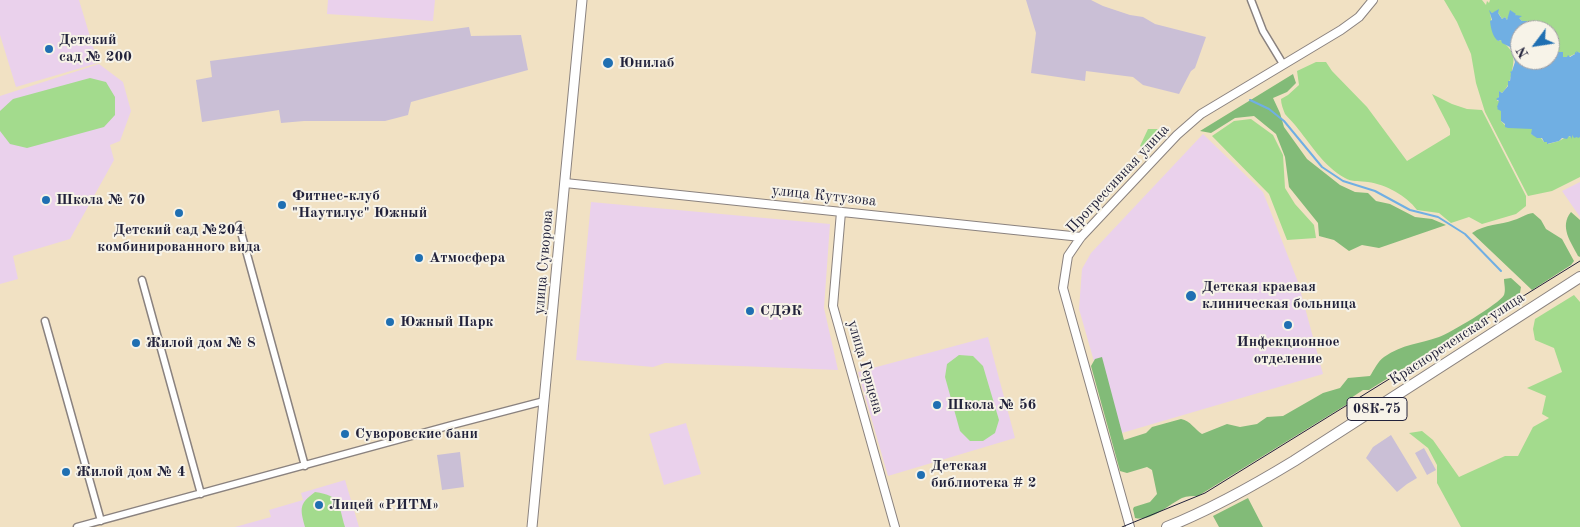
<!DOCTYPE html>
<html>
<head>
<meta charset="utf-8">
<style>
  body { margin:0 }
  #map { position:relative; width:1580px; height:527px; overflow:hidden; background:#f1e1c3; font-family:"Old Standard TT",serif }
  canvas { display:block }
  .north { position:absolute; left:1510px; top:20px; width:50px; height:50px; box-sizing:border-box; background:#f7f3e8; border:1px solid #a29fa3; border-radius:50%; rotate:239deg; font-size:14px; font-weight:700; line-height:20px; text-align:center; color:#22223b }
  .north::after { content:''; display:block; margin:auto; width:18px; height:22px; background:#1f6fb2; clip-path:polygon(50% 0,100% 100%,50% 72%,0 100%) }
</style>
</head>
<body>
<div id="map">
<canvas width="1580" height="527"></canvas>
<div class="north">N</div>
</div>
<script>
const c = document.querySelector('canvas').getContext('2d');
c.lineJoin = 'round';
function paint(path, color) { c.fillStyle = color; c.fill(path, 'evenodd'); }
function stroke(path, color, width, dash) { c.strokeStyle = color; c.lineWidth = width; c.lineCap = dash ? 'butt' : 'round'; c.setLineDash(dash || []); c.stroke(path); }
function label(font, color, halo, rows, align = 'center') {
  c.font = font + ' "Old Standard TT",serif'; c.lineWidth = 4; c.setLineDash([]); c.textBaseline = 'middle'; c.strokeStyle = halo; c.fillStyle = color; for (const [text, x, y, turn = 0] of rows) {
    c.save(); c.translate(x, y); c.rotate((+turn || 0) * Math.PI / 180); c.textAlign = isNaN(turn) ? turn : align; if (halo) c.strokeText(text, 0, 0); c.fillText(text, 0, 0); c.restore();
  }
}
paint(new Path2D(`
  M0,0H79L98,63L16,87L0,35Z
  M328,0H435L433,21L327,14Z
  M99,64L123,82L131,111L120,141L110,145L114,160L70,239L13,256L18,279L0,284V96Z
  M1203,134L1263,192L1298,282L1323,374L1115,435L1079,309L1082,269L1091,253Z
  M1580,182V217L1562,191Z
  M591,202L830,224L824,308L838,370L665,363L653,367L576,360Z
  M988,337L1015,438L888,476L858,372Z
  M686,423L701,474L664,485L649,434Z
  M345,480L359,527H235L271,517L269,510L303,500L301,493Z`), '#ead1ec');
paint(new Path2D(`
  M1026,0H1091L1103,6L1130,15L1143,17L1155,24L1206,37L1195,68L1191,71L1179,94L1143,85L1133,77L1086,71L1085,81L1031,73L1036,33Z
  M469,27L471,36L521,35L528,70L411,102L408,115L385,121H304L281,123L279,110L202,122L196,80L212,77L210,61Z
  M1391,435L1417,478L1407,484L1397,492L1366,458L1373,447Z
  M1424,448L1436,470L1427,475L1415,453Z
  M460,452L464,487L442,490L437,455Z`), '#cabfd6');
paint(new Path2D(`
  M1444,0H1482L1486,5L1487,1L1489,3L1490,0H1580V53L1577,52V53L1566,58C1558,56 1553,49 1553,41H1550V30H1546V26L1542,24L1540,25V30H1534V25L1528,23L1527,21H1522L1511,11L1507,20L1505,17L1502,19L1499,14L1496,12L1492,13L1490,12L1493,31L1498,41L1501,40C1516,54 1515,56 1511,76C1509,83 1508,87 1502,93L1499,91L1500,94L1497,101H1499L1502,114L1501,121L1507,127L1532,128L1534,130L1531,134L1541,138L1544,142L1547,141L1548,144L1559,141L1568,136L1571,137L1572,135L1580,137V177L1552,191L1528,196L1485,112L1476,83L1471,54L1457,22Z
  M1316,62H1326L1332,71L1367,107L1407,161L1450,135V129L1432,94L1452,104L1467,109L1482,110L1526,196V206L1516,214L1482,224L1469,217L1451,223L1439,213L1417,210C1407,196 1385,184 1368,182C1361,181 1351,182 1345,178C1324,167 1310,143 1295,125C1292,121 1288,118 1285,114C1283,109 1281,104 1281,99L1288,95L1299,85L1297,71Z
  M90,78L106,82L115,97V115L104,127L27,148L10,144L0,131V111L13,99Z
  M1251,119L1273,135L1283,155L1285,188L1295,204L1314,225L1316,238L1287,240L1269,194L1212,136L1234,121Z
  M1148,129H1167L1147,151L1140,146Z
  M1574,295L1580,302V527H1461L1437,483V465L1428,448L1409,433L1422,431L1433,440L1459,477L1505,456H1518L1533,427L1549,418L1542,414L1546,396L1527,388L1562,372L1554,348L1535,340L1533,329L1535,319Z
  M959,355L973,356L983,366L999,420L995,433L983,441H970L960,431L945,377L947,364Z
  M315,492C342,496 338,504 345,527H305C300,508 299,504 315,492Z`), '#a3db8d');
paint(new Path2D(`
  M1293,74L1296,83L1287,92L1273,98L1280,113L1284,127L1307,159L1340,185L1355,192L1368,193L1376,201L1390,204L1415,217L1432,219L1446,225L1379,248L1362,245L1349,251L1334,240L1319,236L1318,223L1289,187L1285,157L1276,134L1254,116L1235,118L1211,133L1200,131Z
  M1571,212L1580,220V257L1578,256C1571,242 1559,227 1571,212Z
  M1533,213L1541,220L1546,229L1562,239L1574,261L1571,265L1532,290L1472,233C1485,224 1500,225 1514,220C1521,218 1525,214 1533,213Z
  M1511,278L1521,287L1520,293L1479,321L1369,390H1363L1351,398L1349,403L1198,496C1193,496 1187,496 1182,498C1168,505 1151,522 1135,518L1133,509L1134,507L1150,502L1157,494L1152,470L1147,467L1127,473L1120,471L1091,366L1095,359L1102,357L1124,440L1146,433L1152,427L1181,419C1191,421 1194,429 1202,434L1227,424L1240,427L1257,424L1267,417L1283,416L1323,393L1340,388L1348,378L1370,376C1374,370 1378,361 1384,357C1402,344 1420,344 1439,337C1450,333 1499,304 1504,295C1506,290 1504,284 1504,279Z
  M1248,498L1263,527H1219L1213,516Z`), '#82bb78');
paint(new Path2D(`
  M1499,9L1498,13L1502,19L1505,17L1507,20L1510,10L1516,14L1515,15L1522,16L1519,18L1522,21H1527L1528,23L1529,21V23L1534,22V25H1537L1536,28L1533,29L1534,30H1520V60H1550V41H1553V46L1557,47V52H1563V57H1567L1568,55L1570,57L1575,54V52L1577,53L1576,51L1580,53V137L1578,138L1577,137L1574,138L1572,135V139L1571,137L1569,136L1567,139L1562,138L1559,141L1547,144V142H1544L1542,138H1537L1531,134L1532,129L1508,128L1505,127V124L1501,121V111L1497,109L1498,108L1497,107L1499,101L1496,99L1499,97V91L1502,93L1508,86V81H1510L1511,73L1510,72L1512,71L1515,62L1510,47L1502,43L1501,40L1498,41C1492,36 1491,28 1490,21L1492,20L1489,10L1492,13Z`), '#70afe3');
stroke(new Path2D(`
  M1250,100L1269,109L1284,121L1322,167L1343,181L1375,191L1410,210L1438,217L1465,234L1501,271`), '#70afe3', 2);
const minor = new Path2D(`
  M1251,0L1263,31L1283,64
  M239,225L305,466
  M142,280L201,494
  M45,321L101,521
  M77,527L452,425L544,401`);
const tertiary = new Path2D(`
  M565,183L1081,237
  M841,212L833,306L895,527
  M1130,527L1063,288L1068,256L1081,237L1177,135L1201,114L1341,30L1359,17L1373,0`);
const secondary = new Path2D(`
  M532,527L582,0`);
const primary = new Path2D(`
  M1167,527C1212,509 1253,486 1294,461L1580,277`);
stroke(minor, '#8a827f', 9);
stroke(tertiary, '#8a827f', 10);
stroke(secondary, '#8a827f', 11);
stroke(primary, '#8a827f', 12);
stroke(minor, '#fff', 6);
stroke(tertiary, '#fff', 8);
stroke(secondary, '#fff', 9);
stroke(primary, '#fff', 10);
stroke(new Path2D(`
  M1122,527L1205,493L1580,261`), '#22223b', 1);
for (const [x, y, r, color] of [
  [49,49,5,"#1f6fb2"],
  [608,63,6,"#1f6fb2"],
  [46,200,5,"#1f6fb2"],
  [282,205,5,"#1f6fb2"],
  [179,213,5,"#1f6fb2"],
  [419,258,5,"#1f6fb2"],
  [1191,296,6,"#1f6fb2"],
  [750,311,5,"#1f6fb2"],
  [390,322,5,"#1f6fb2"],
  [1288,325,5,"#1f6fb2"],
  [136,343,5,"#1f6fb2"],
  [937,405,5,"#1f6fb2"],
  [345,434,5,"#1f6fb2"],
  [66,472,5,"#1f6fb2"],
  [921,475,5,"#1f6fb2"],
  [319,505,5,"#1f6fb2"]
]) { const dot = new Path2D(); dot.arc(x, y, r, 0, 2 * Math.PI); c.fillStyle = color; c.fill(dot); stroke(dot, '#f7f3e8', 2); }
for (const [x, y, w] of [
  [1377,409,60]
]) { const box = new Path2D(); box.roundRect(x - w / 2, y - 11.5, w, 23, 4); c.fillStyle = '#f7f3e8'; c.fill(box); stroke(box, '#22223b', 1); }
label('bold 14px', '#22223b', null, [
  ["08К-75",1377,409]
]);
label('bold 15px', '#22223b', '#f7f3e8', [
  ["Детский",59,40],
  ["сад № 200",59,57],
  ["Юнилаб",619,63],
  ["Фитнес-клуб",292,196],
  ["\"Наутилус\" Южный",292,213],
  ["Школа № 70",56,200],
  ["Детский сад №204",179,230,"center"],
  ["комбинированного вида",179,247,"center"],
  ["Атмосфера",429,258],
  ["Детская краевая",1202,287],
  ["клиническая больница",1202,304],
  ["СДЭК",760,311],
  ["Южный Парк",400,322],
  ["Инфекционное",1288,342,"center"],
  ["отделение",1288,359,"center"],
  ["Жилой дом № 8",146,343],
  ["Школа № 56",947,405],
  ["Суворовские бани",355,434],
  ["Детская",931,466],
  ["библиотека # 2",931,483],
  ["Жилой дом № 4",76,472],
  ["Лицей «РИТМ»",329,505]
], 'left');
label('15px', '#22223b', '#f7f3e8', [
  ["Прогрессивная улица",1118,179,-47],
  ["улица Кутузова",824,196,6],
  ["улица Суворова",544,262,-85],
  ["Краснореченская улица",1457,339,-33],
  ["улица Герцена",865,367,74]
]);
</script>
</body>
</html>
